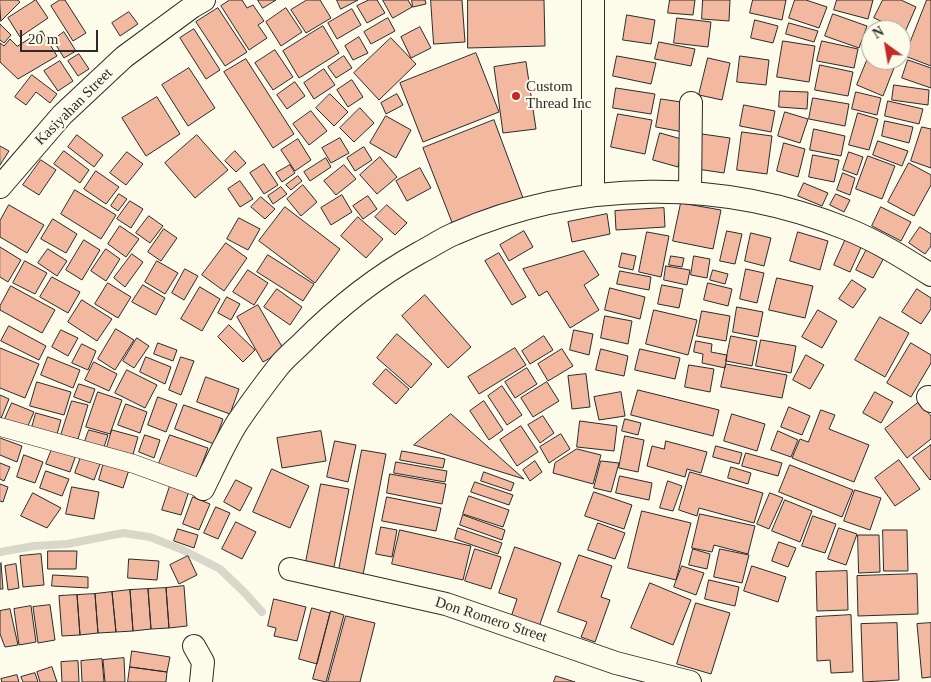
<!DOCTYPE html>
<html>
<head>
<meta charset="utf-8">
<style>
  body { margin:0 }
  #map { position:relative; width:931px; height:682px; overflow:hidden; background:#fdfbea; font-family:Georgia,serif }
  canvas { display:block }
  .north { position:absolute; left:861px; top:20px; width:50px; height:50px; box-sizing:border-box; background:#fdfbea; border:1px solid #a9a89e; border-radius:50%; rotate:328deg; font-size:14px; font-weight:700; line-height:20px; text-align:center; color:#2b2b2b }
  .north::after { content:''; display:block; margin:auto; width:18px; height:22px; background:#c62828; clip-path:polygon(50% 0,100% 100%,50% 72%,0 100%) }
  .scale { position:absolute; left:20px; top:30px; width:78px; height:22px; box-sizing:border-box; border:2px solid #2b2b2b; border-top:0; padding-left:6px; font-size:15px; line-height:18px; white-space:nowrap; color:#2b2b2b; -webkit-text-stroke:4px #fdfbea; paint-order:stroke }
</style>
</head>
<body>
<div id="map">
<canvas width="931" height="682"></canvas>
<div class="north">N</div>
<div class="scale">20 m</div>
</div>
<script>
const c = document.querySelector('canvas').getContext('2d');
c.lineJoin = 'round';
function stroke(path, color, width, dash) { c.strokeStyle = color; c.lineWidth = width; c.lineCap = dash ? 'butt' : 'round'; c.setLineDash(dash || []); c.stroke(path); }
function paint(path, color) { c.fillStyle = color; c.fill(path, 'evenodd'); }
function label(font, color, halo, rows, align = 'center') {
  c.font = font + ' Georgia,serif'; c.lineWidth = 4; c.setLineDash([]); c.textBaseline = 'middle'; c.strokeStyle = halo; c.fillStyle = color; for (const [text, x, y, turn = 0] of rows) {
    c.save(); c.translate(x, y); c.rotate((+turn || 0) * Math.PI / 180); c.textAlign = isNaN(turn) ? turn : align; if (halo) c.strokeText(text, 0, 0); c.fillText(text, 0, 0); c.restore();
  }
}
stroke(new Path2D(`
  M0,552L34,546L67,544L123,533L150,537L183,550L220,569L244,592L262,612`), '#d8d7c9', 8);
const building = new Path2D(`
  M0,0H18L20,2L1,21Z
  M36,0L48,18L20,37L8,18Z
  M60,0H65L86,33L73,41L51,6Z
  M230,0H242L247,8L253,5L264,21L258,25L267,38L249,50L221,6Z
  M258,0H276L263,8Z
  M307,0H320L331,18L306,33L291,10Z
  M337,0H358L341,9Z
  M369,0H377L385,13L367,23L357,6Z
  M383,0H408L412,7L393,18Z
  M412,0H425L426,4L413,7Z
  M431,0H462L465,42L434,44Z
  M468,0H544L545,46L468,48Z
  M670,0H695L693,15L668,13Z
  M703,0H730L729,21L702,19Z
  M753,0H786L782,20L750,13Z
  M795,0H806L827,7L819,28L789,18Z
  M837,0H873L868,19L834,10Z
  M883,0H901L916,7L905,32L874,18Z
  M927,0H931V66L905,56Z
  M218,8L247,52L225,66L196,22Z
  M286,8L302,32L281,46L266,22Z
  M352,9L361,25L337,39L328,23Z
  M129,12L138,24L120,36L112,23Z
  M833,14L867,26L859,48L825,36Z
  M627,15L655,20L651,44L623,40Z
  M388,18L395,31L371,44L364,32Z
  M677,18L711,22L708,47L674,43Z
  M755,20L778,26L773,43L751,38Z
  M789,23L818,31L814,42L786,34Z
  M0,24L11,35L4,43L0,40Z
  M323,26L339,53L299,78L283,51Z
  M420,27L431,48L411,58L401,37Z
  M194,29L220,70L206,79L180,38Z
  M42,31L57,56L18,79L0,62V43L4,46L10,39L17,46Z
  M64,32L76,51L64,58L53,40Z
  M359,37L368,53L353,60L345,46Z
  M391,38L416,64L379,100L354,73Z
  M783,41L815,46L809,82L777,77Z
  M822,41L858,49L854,68L817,61Z
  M659,42L695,49L691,66L655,59Z
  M275,50L293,77L273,90L255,63Z
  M476,53L499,112L423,142L400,83Z
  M79,54L89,69L78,76L68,61Z
  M344,56L352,68L336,78L328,67Z
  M617,56L656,63L651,84L613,76Z
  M740,56L769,60L766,85L737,82Z
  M708,58L730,63L722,100L699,95Z
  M868,58L894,68L883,96L857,85Z
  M246,59L294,134L273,148L224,72Z
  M908,60L931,68V88L902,78Z
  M60,61L73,81L58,91L44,71Z
  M526,62L536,129L503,133L494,67Z
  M820,65L853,72L848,96L815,90Z
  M189,68L215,108L188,126L162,85Z
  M324,69L335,85L314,99L304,83Z
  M32,75L57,94L50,103L36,92L26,105L15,97Z
  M352,80L363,97L348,107L337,90Z
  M295,82L305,96L287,109L277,95Z
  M894,85L929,90L928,105L892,100Z
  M616,88L655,94L651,114L613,108Z
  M780,91L808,92L807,109L779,107Z
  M856,92L881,98L877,115L852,109Z
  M330,94L348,112L334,126L316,108Z
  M397,94L403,105L386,114L381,103Z
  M157,97L180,134L146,156L122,118Z
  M813,98L849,104L845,126L809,119Z
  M661,99L688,103L683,132L656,127Z
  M888,101L923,109L919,124L885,116Z
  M744,105L775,111L771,132L740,126Z
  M360,108L374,123L354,142L340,128Z
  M311,111L327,131L309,145L293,124Z
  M785,112L808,119L800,143L778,136Z
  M858,113L878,119L869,150L849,145Z
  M618,114L652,120L645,154L611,147Z
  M386,116L411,130L396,158L370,143Z
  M494,120L523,198L453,225L423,148Z
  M885,121L913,127L909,143L882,136Z
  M922,127L931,129V168L911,161Z
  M814,129L845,136L841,156L810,150Z
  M742,132L772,136L767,174L737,170Z
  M660,133L685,140L678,167L653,160Z
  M702,134L730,138L724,173L697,169Z
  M77,135L103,155L94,167L68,147Z
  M197,135L228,170L195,198L165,163Z
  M340,138L349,153L331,163L322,148Z
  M298,139L311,160L295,171L281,150Z
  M878,141L908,151L902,166L873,155Z
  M784,143L805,149L798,177L777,171Z
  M0,146L9,151L0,165Z
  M364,147L372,160L355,171L347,158Z
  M64,151L89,170L80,183L54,164Z
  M235,151L246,163L236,172L225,161Z
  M127,152L143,164L126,185L110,173Z
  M849,152L863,157L857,175L843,170Z
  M813,155L839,160L834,182L809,177Z
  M868,156L895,166L882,199L856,189Z
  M380,157L397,177L377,194L360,175Z
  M326,158L331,167L310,181L304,172Z
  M41,160L56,170L39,195L23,185Z
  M909,163L931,175V185L914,216L888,202Z
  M264,164L278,185L264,194L250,173Z
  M290,165L295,173L282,182L276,173Z
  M344,165L356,179L336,195L324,181Z
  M420,168L431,188L407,201L396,181Z
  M96,171L119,187L106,204L84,189Z
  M843,173L855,178L850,195L837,190Z
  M298,176L302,181L291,190L286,185Z
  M240,181L253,199L240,207L228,189Z
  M804,183L828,193L822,206L798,196Z
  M303,185L317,202L301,216L287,199Z
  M281,187L287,194L273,204L268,196Z
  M75,190L116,215L101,239L61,214Z
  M119,194L127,199L118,211L111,206Z
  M836,194L850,200L844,212L830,205Z
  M342,195L352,212L331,225L321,208Z
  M368,196L377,209L363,219L353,206Z
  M261,197L275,209L265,219L251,207Z
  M130,201L143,209L131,228L117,219Z
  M681,203L721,210L713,249L673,241Z
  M9,205L44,225L27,253L0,237V221Z
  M387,205L407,223L395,235L375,217Z
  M285,207L340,249L315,283L259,241Z
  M881,207L911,222L901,241L872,226Z
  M664,208L665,227L616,230L615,211Z
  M607,214L610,234L572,242L568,222Z
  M149,216L163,226L150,243L136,233Z
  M358,217L383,239L366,258L341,236Z
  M239,218L260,229L248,250L227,239Z
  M53,219L77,234L66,253L41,239Z
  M120,226L139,239L126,257L108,244Z
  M920,227L931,234V246L925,254L909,243Z
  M164,229L177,238L161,261L148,252Z
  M524,231L533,247L509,261L500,245Z
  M727,231L742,234L735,264L720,261Z
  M647,232L669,236L661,277L639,272Z
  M798,232L828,241L820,270L790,261Z
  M751,233L771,238L764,266L745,261Z
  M848,234L864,241L850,272L834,265Z
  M84,240L100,250L82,280L66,270Z
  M226,243L247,258L224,291L202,275Z
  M0,247L21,260L8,282L0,277Z
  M868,247L885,256L873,278L856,270Z
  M48,249L67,261L57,276L38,263Z
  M106,249L120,259L106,281L91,271Z
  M584,251L599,275L584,285L599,310L570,328L547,291L539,296L523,269Z
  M499,253L526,297L512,305L485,261Z
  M622,253L636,256L633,270L619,267Z
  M132,254L143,262L125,287L114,278Z
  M268,255L314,284L303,301L257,272Z
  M671,256L684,258L682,267L669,265Z
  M694,256L710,259L707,278L691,275Z
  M25,261L47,273L35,294L13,283Z
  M157,261L178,273L165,294L145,282Z
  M666,266L690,270L687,285L664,280Z
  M185,269L198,276L184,300L172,293Z
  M746,269L764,273L757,303L740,299Z
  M248,270L268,283L254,305L233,292Z
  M713,270L728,274L725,284L710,280Z
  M620,271L651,277L649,290L617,284Z
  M52,277L80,292L68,313L40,297Z
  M777,278L813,286L805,318L769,310Z
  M852,280L866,289L853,308L839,299Z
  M108,283L131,297L118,318L95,304Z
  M708,283L732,289L728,306L704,300Z
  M143,285L165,298L156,315L132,302Z
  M662,285L683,289L679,308L658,304Z
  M11,286L55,310L42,333L0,310V306Z
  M200,287L220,299L202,331L181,319Z
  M610,288L645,297L640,319L605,310Z
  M277,289L302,307L290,325L264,307Z
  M917,289L931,298V309L921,324L902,312Z
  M425,295L471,347L448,368L402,316Z
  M227,297L240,304L231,320L218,313Z
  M82,300L112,319L97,341L68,322Z
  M258,305L284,350L263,362L237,317Z
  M737,307L763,312L758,337L733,332Z
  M654,310L697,320L688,355L646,344Z
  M818,310L837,321L822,348L802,337Z
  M702,311L730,316L726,341L697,336Z
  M605,316L632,321L628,344L601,338Z
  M880,317L909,333L885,377L855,360Z
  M229,325L255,350L243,362L218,337Z
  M9,326L46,346L39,360L1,341Z
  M116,329L134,340L115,370L98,359Z
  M61,330L78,338L68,356L52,347Z
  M574,330L593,334L589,355L570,350Z
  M397,334L432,364L411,388L377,358Z
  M544,336L553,350L530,364L522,351Z
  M731,336L757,341L752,366L726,361Z
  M137,338L149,346L134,368L123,361Z
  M761,340L796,346L791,373L756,366Z
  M696,341L712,344L711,352L727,355L725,368L702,363L703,354L694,352Z
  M158,343L177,350L173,361L154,354Z
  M911,343L931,355V363L911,397L887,383Z
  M82,344L96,351L88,370L72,363Z
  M0,348L39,364L25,398L0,388Z
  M515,348L526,365L479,394L468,377Z
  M562,349L573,366L548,381L538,364Z
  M601,349L628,356L624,376L596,370Z
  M640,349L680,358L675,379L635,370Z
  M806,355L824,365L810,389L793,380Z
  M48,357L80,370L73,388L41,375Z
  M146,357L171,367L165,384L140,372Z
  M181,357L194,361L181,395L169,390Z
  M94,362L117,374L109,391L85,380Z
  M726,364L787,375L782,398L721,387Z
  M689,365L714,369L710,392L685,387Z
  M527,368L537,384L515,398L505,382Z
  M386,369L409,389L396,404L373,384Z
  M127,370L157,385L145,408L115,393Z
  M586,374L590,407L572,409L568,376Z
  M206,377L239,389L230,414L197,402Z
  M37,382L71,392L64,415L30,406Z
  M547,382L559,401L533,417L521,398Z
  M79,384L95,389L90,403L74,397Z
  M502,386L522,415L507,425L488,396Z
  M638,390L719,410L713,436L631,415Z
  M98,392L122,400L110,434L86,427Z
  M621,392L625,416L599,420L594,397Z
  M875,392L893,402L881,423L863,413Z
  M0,395L9,399L0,421Z
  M158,397L177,404L166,432L148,425Z
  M72,401L88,405L78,439L61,435Z
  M484,401L503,430L489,440L470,411Z
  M919,402L931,416V439L907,458L885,429Z
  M12,403L34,412L26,430L4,421Z
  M126,404L147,412L140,433L118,425Z
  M184,405L223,419L214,444L175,429Z
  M789,407L810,416L802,435L781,427Z
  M821,410L835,415L829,429L869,445L854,482L792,458L800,439L808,442Z
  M36,413L61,420L56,438L31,431Z
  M451,414L524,479L414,445Z
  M732,414L765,424L757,451L724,441Z
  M543,416L554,433L540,443L528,425Z
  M625,419L641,423L638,435L622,431Z
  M580,421L617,426L614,451L577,447Z
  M521,426L538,452L517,466L500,440Z
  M89,430L108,435L103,450L84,444Z
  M112,430L138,437L132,458L106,451Z
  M321,431L326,461L282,468L277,438Z
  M778,431L798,440L791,457L771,450Z
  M561,434L570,449L549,463L540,447Z
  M145,435L160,440L154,458L139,452Z
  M170,435L208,448L196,480L158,466Z
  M625,436L644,440L638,472L619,468Z
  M0,438L22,446L17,462L0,455Z
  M335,441L356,445L348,482L327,477Z
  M666,441L707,452L701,473L687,469L685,477L647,466L652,446L664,449Z
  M54,444L77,452L70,472L46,464Z
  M931,445V479L930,480L913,458Z
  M716,446L742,453L739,464L713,457Z
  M577,449L601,455L593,484L553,473L555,463Z
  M362,450L386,454L363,575L339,570Z
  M402,451L445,459L443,468L400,460Z
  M746,453L782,463L778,476L742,466Z
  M24,455L43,462L35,483L17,477Z
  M81,457L100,464L94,480L75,473Z
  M899,460L920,489L895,506L875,478Z
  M535,461L542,472L530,481L523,470Z
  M601,461L619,463L611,492L594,488Z
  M104,462L129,470L123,488L99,480Z
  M396,462L447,471L445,482L394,473Z
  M0,463L10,467L4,481L0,479Z
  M790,465L853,490L842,517L779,492Z
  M731,467L751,473L748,484L728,478Z
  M272,469L309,486L290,528L253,512Z
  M46,471L69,479L62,496L40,488Z
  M484,472L514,483L511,491L481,481Z
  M690,472L763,493L754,523L699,508L697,516L679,510Z
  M390,474L446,484L442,504L387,493Z
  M620,476L652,483L649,500L616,493Z
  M236,480L252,488L240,511L224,502Z
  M668,481L682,486L673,511L660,508Z
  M475,482L513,495L509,505L471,492Z
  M0,484L8,487L3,502L0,501Z
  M321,484L349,489L333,572L305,567Z
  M170,486L189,491L181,515L162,510Z
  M72,487L99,492L94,519L66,514Z
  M855,490L881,498L870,530L844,521Z
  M594,492L632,505L624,529L585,516Z
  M33,493L61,508L47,528L21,516Z
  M770,493L783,498L769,529L757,524Z
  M469,496L509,510L503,527L463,514Z
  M193,497L210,504L199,530L183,524Z
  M387,497L441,508L436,531L382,521Z
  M785,500L812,511L800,542L772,531Z
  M216,507L230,513L218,539L204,533Z
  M642,511L691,523L676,580L628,568Z
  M700,514L755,526L748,554L714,545L712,552L692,548Z
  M463,515L505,530L502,540L460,525Z
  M813,516L836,524L825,553L802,546Z
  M236,522L256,532L242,559L222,549Z
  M598,523L625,533L615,559L588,550Z
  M381,527L397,530L392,557L376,554Z
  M458,528L502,543L498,554L455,539Z
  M839,528L857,534L846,565L828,559Z
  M178,529L198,535L194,548L174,541Z
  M400,530L471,546L463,580L392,564Z
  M883,530H907L908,571H884Z
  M858,535H879L880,572L859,573Z
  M779,542L796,548L788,567L772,561Z
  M515,547L561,563L539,627L511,617L517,599L499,593Z
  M475,549L501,557L491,589L465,581Z
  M693,549L710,554L707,569L689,565Z
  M720,549L749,555L742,583L714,577Z
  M48,551H77L76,569H48Z
  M41,554L44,585L23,587L20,556Z
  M579,555L612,566L601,597L610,600L595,642L581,637L587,622L558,612Z
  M188,556L197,575L179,584L170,565Z
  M129,559L159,561L157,580L128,578Z
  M1,563L3,589H0V564Z
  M16,564L19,588L8,590L5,566Z
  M682,566L704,573L696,595L674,587Z
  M752,566L786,577L778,602L744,591Z
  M847,571L848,610L817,611L816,572Z
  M917,574L918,614L858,616L857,576Z
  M53,575L88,577V588L52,586Z
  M709,580L739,587L735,606L705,599Z
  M650,583L691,600L673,645L631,628Z
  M184,586L187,626L169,628L166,588Z
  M166,588L169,628L151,629L148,589Z
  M148,589L151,629L133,631L130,590Z
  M130,590L133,631L116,632L112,592Z
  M112,592L116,632L98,633L95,594Z
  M95,594L98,633L80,635L77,595Z
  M77,595L80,635L62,636L59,596Z
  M274,599L306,607L297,641L274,636L276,628L268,626Z
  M696,603L730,613L711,674L677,664Z
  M50,605L55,640L38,643L33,607Z
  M31,606L36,642L19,645L14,609Z
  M312,608L330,613L317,664L299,659Z
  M10,609L18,645L5,647L0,634V611Z
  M331,611L344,615L326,682L313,679Z
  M851,615L853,672L831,673L830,660L817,661L816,617Z
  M346,616L375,623L360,682H328Z
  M897,623L899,680L863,682L861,624Z
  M931,623V677L922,678L917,624Z
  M132,651L170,657L167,672L130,667Z
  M124,658L125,682H105L103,660Z
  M102,659L104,682H82L81,661Z
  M78,661L79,682H62L61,662Z
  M52,667L57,682H40L37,672Z
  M130,667L167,672L166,682H128Z
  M35,673L38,682H23L21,677Z
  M17,675L19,682H2L1,679Z
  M556,676L575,682H554Z`);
paint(building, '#f2b8a0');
stroke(building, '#2b2b2b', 1);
const pedestrian = new Path2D(`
  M0,427L134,464L203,489`);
const minor = new Path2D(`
  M593,0V195
  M0,187L62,115L124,57L192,7L204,0
  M690,192L691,103
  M928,397L931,401
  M203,489C214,467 224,444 237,423C250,404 264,385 278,367C285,358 295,350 303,342C339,306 374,278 419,253C431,247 442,239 454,234C578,179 721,178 847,229C877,241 904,258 931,275
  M290,569L446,604L616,663L690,682
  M194,646L203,662L201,682`);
stroke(pedestrian, '#2b2b2b', 19);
stroke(minor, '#2b2b2b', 24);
stroke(pedestrian, '#fdfbea', 18);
stroke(minor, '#fdfbea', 22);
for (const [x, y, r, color] of [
  [516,96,5,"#c62828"]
]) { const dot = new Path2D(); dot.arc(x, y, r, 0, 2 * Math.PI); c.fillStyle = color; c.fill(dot); stroke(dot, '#fdfbea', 2); }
label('15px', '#2b2b2b', '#fdfbea', [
  ["Custom",526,87],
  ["Thread Inc",526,104]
], 'left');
label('15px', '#2b2b2b', '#fdfbea', [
  ["Kasiyahan Street",74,107,-45],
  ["Don Romero Street",491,620,18]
]);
</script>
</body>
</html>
